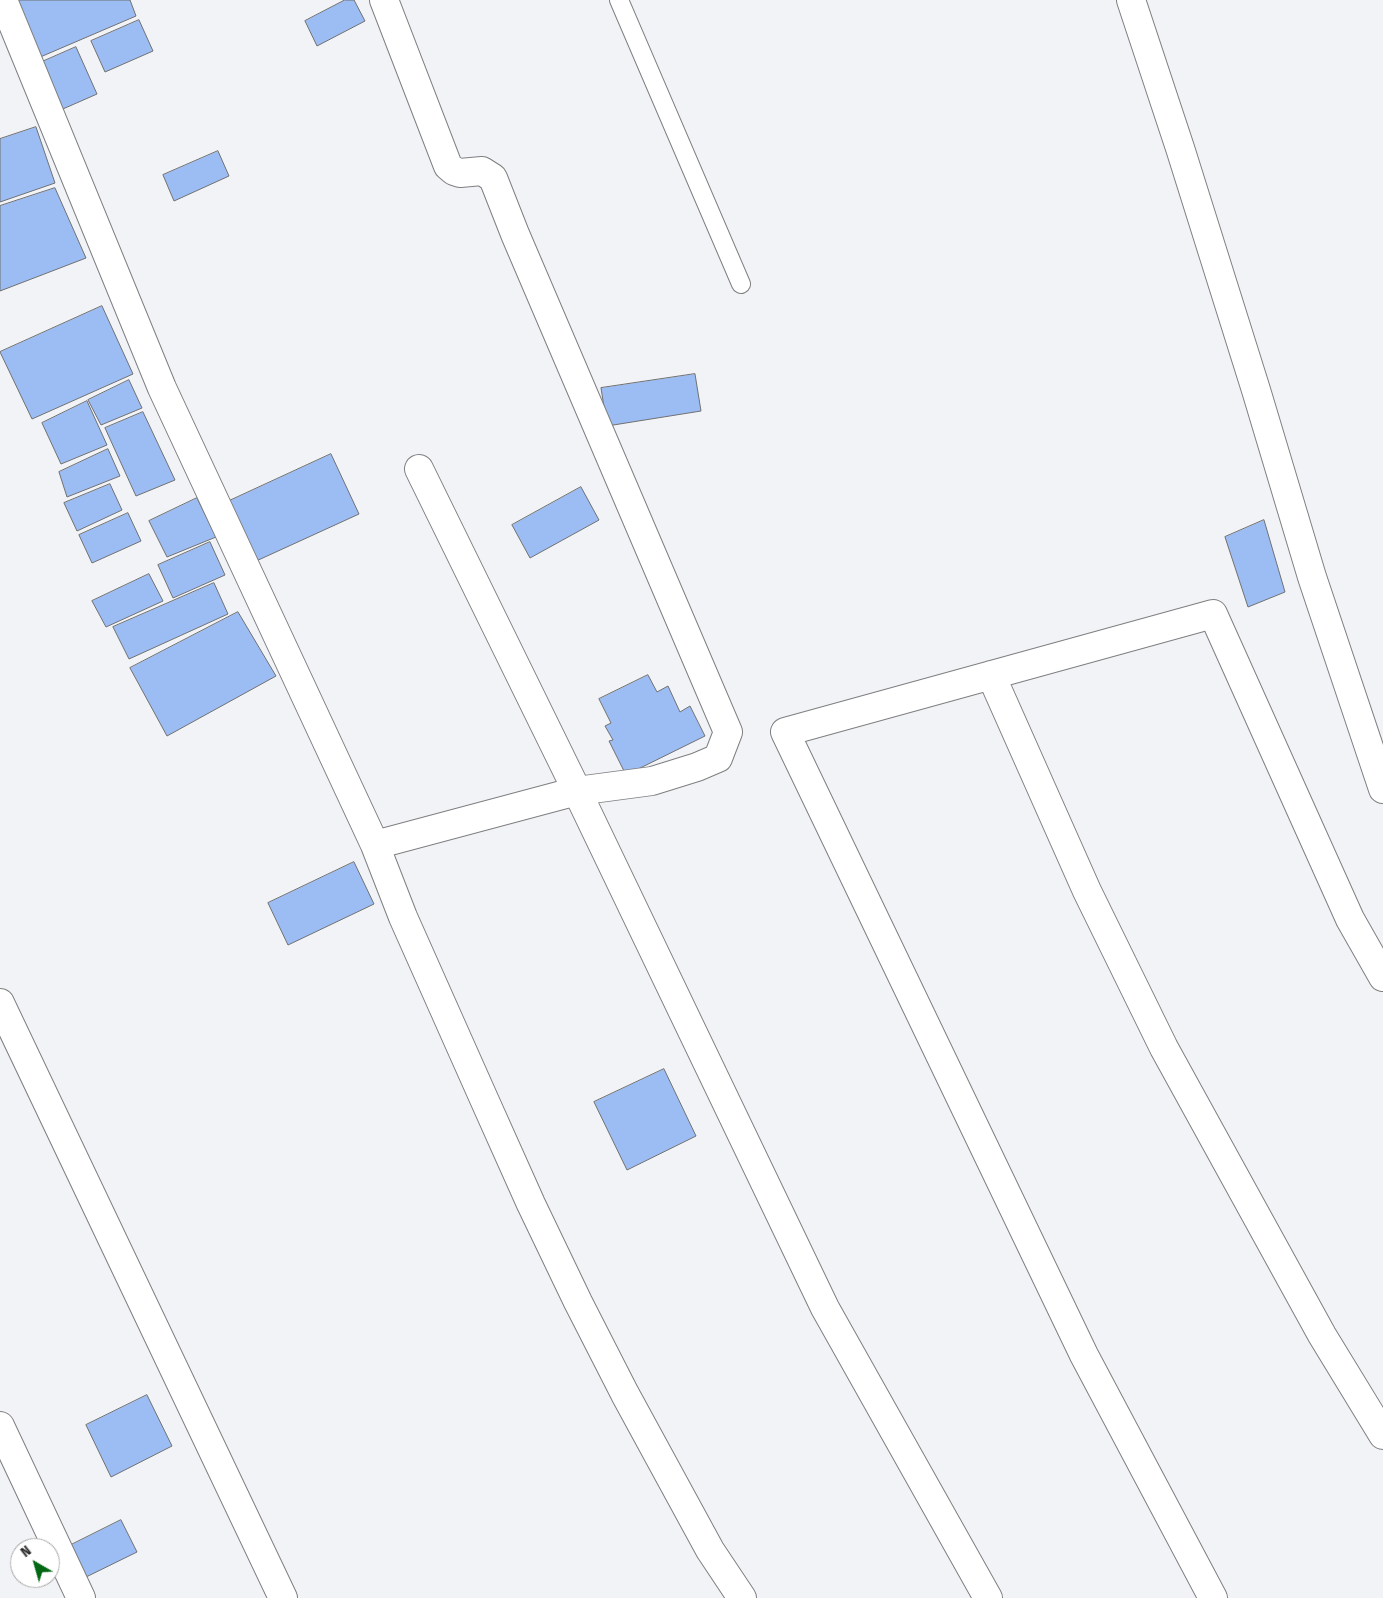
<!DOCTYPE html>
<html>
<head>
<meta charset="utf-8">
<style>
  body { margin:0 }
  #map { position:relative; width:1383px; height:1598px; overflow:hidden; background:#f2f3f6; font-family:"Fira Sans Condensed",sans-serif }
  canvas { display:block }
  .north { position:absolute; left:10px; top:1538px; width:50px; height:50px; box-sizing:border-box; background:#fff; border:1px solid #a9aaaa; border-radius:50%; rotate:322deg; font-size:14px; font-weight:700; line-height:20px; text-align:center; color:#292a2a }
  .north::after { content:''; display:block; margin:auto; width:18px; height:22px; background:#036813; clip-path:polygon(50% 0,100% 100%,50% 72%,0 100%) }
</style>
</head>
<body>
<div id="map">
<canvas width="1383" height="1598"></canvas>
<div class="north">N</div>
</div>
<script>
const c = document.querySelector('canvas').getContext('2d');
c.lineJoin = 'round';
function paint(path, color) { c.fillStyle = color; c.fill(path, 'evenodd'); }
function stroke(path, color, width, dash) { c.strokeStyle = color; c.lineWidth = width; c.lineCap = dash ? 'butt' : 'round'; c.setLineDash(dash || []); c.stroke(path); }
const building = new Path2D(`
  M14,0H130L136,16L38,58Z
  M345,0H354L365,21L317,46L305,21Z
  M139,20L153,51L105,72L91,41Z
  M76,47L97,94L56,112L35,65Z
  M36,127L55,183L0,202V139Z
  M218,151L229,176L174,201L163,175Z
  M55,188L86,258L0,291V206Z
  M102,306L133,374L32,419L0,352Z
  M695,374L701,411L607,426L601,388Z
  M129,380L142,408L101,425L88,400Z
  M87,401L107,445L61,464L42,423Z
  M143,412L175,480L136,496L105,428Z
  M108,449L120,476L67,497L59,472Z
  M331,454L359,514L254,562L227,502Z
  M110,484L122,510L77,531L64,503Z
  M581,487L599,520L530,558L512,525Z
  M197,498L216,537L167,557L149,521Z
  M128,513L141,541L92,563L79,535Z
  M1264,520L1285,592L1248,607L1225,537Z
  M210,542L225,575L173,598L158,565Z
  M149,574L163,601L106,627L92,601Z
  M214,583L228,614L129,659L113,627Z
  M238,612L276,676L167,736L130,668Z
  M648,675L657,692L668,686L680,712L690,706L705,736L626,775L609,741L613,740L605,726L611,723L599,699Z
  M354,862L374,904L288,945L268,903Z
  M664,1069L696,1136L627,1170L594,1102Z
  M147,1395L172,1446L111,1477L86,1425Z
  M121,1520L137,1552L82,1579L67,1547Z`);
paint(building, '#9cbdf3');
stroke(building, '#6f7072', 1);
const service = new Path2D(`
  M619,0L741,284`);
const minor = new Path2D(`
  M3,0L162,388L375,845L403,917L484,1099L531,1204L578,1302L625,1394L710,1550L742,1598
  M1131,0L1180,148L1256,390L1312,577L1383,789
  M419,469L577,791L825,1308L988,1598
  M991,675L1087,891L1164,1048L1322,1335L1383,1435
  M375,845L577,791L652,781L697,767L718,758L728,732L515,234L493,178L482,171L460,173L454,171L448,166L384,0
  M0,1003L283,1598
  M0,1426L81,1598
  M1213,1598L1084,1355L785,732L1213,614L1350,919L1383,977`);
stroke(service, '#7e7f81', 20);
stroke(minor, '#7e7f81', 30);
stroke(service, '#fff', 18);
stroke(minor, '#fff', 28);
</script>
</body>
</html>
